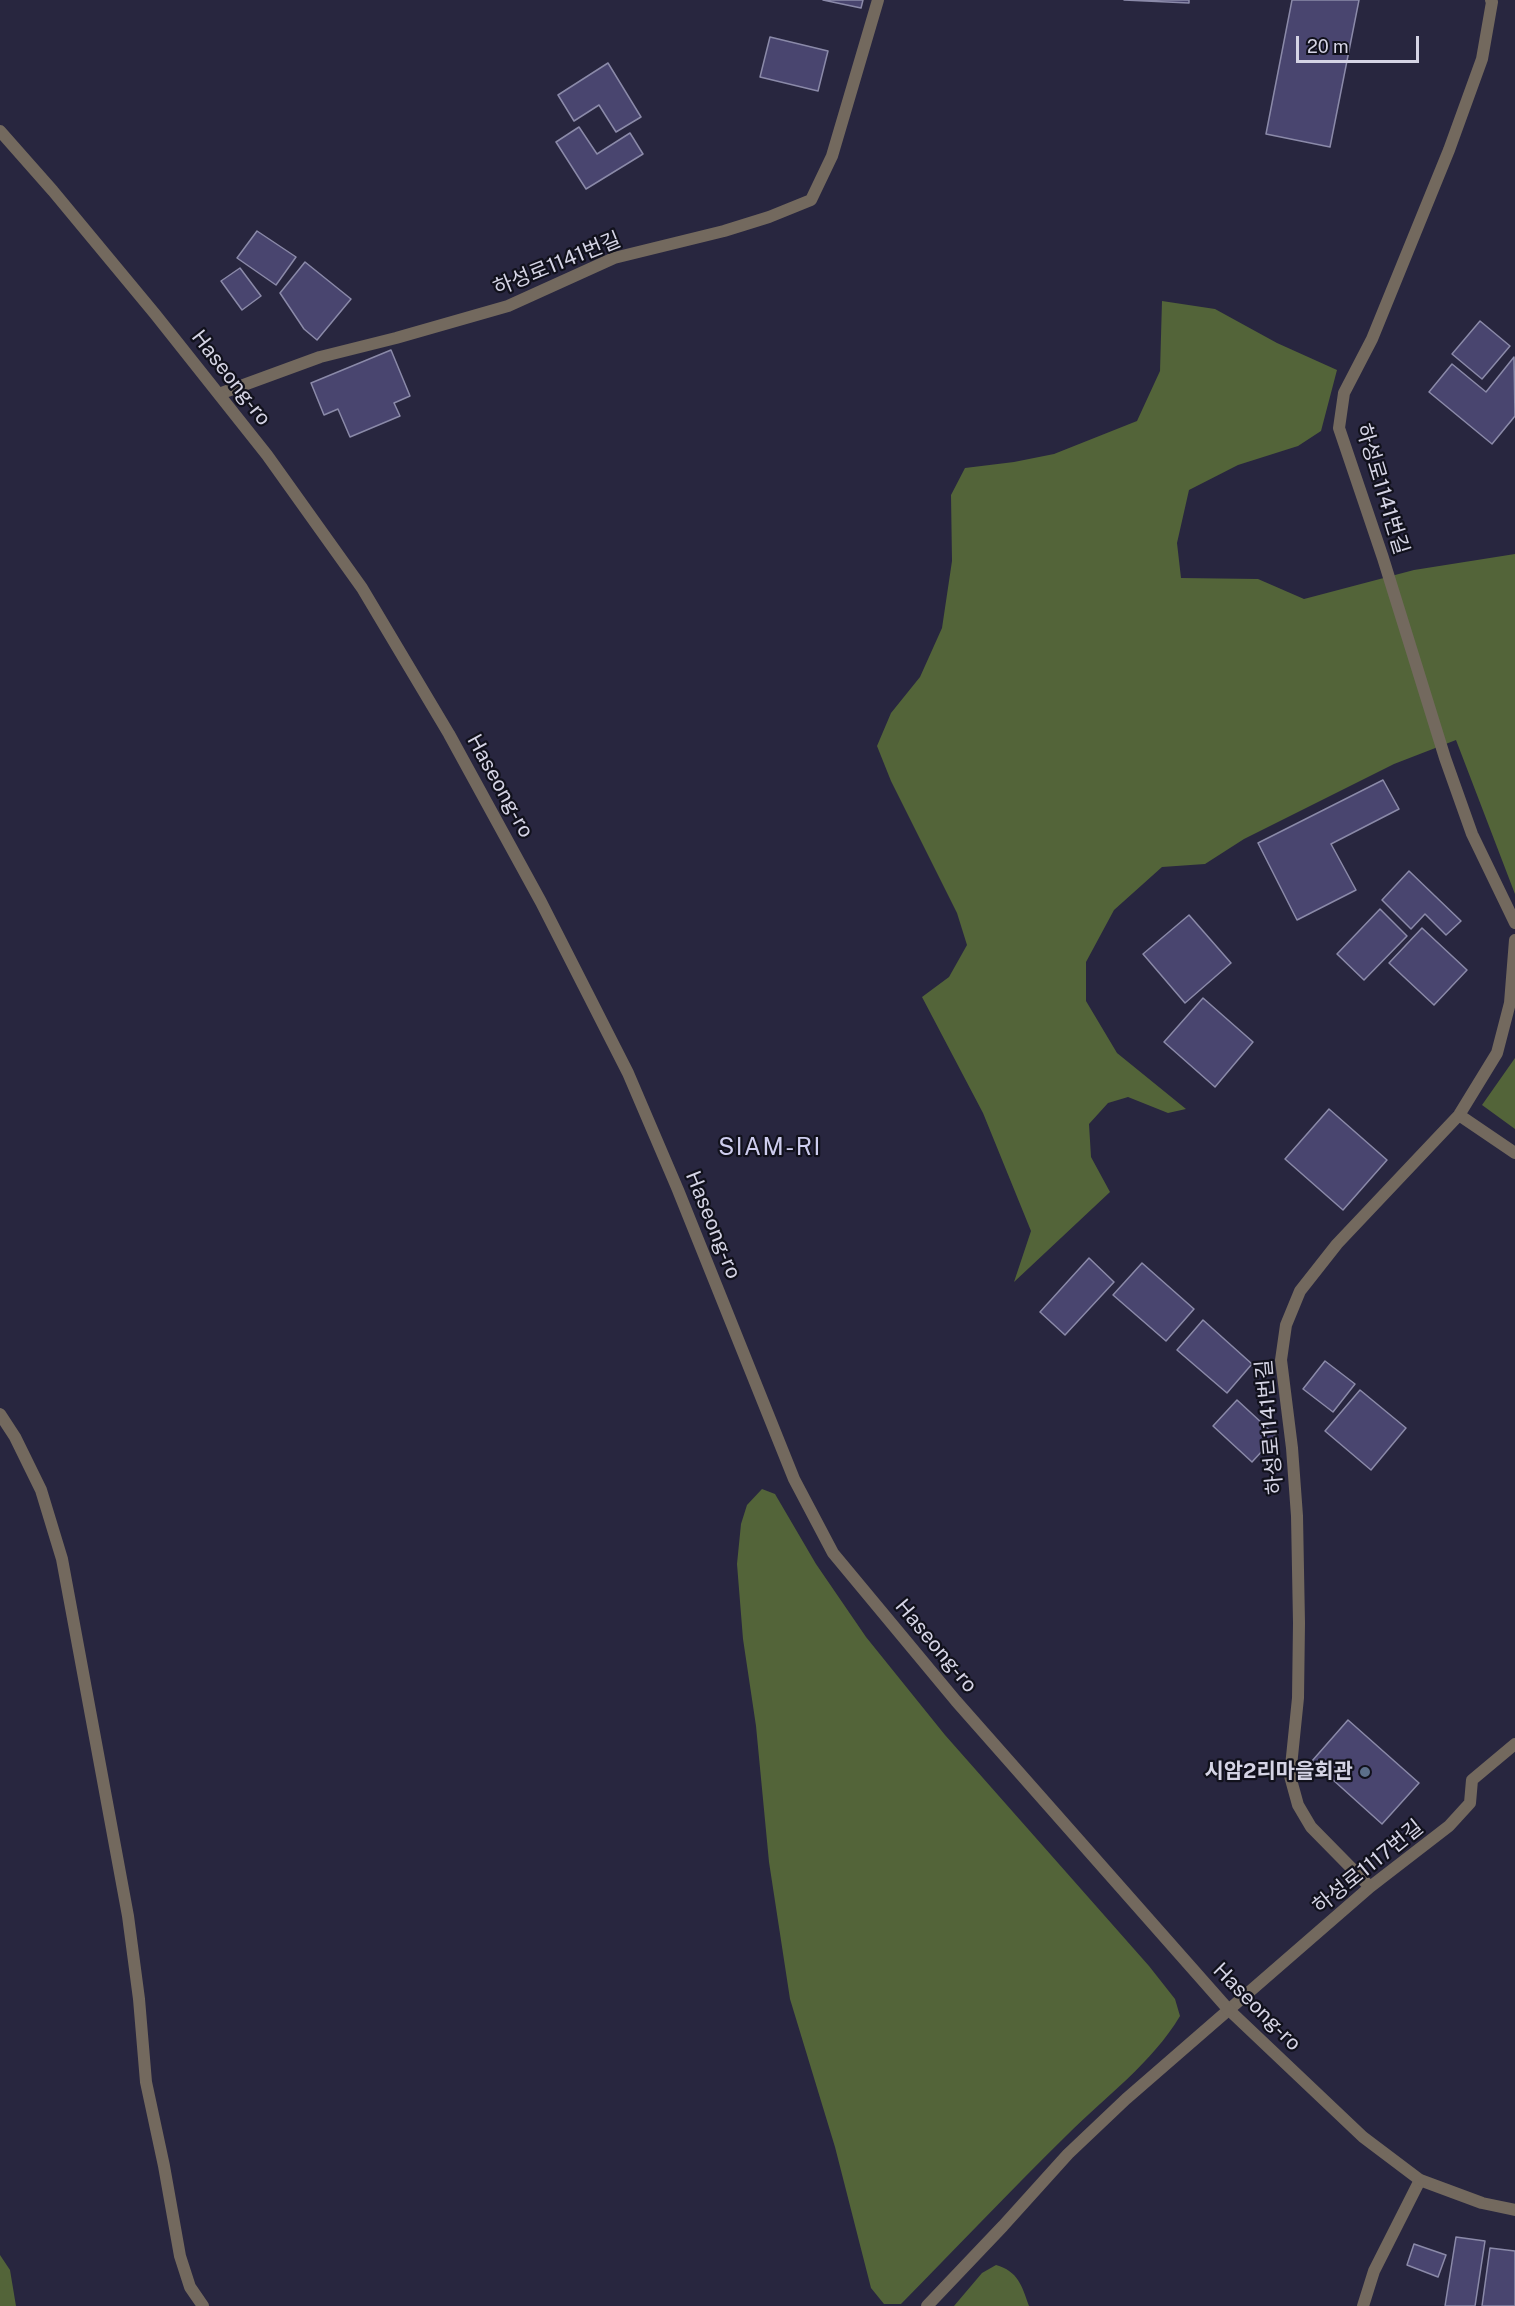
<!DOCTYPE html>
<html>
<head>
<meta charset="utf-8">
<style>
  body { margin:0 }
  #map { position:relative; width:1515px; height:2306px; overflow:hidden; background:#28263f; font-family:"Public Sans",sans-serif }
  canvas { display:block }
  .scale { position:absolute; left:1296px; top:36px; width:123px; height:27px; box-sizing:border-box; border:3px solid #d5d4e5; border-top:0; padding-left:8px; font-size:18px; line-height:21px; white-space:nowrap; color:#d5d4e5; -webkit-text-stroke:4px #11111c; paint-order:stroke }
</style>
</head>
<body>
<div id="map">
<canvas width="1515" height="2306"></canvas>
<div class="scale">20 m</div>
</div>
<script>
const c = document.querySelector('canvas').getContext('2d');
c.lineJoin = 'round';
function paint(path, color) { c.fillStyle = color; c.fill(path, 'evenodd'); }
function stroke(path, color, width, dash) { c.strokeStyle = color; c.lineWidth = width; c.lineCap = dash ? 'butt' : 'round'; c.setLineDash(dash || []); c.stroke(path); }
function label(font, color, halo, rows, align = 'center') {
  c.font = font + ' "Public Sans","Noto Sans KR",sans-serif'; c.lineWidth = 4.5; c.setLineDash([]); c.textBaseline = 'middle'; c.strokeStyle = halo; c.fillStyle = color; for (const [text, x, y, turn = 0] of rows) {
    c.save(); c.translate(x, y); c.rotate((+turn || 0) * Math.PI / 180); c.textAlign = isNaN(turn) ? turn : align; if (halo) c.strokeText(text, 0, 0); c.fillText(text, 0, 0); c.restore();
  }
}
paint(new Path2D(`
  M1162,301L1215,309L1277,343L1337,370L1321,431L1298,446L1238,465L1189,490L1177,543L1181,578L1258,579L1304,599L1414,570L1515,554V894L1456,740L1394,764L1244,839L1205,864L1162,867L1114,910L1086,962V1001L1117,1053L1186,1109L1168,1113L1128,1097L1108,1103L1089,1124L1091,1157L1110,1192L1014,1282L1031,1231L983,1113L922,997L949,977L967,945L957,913L891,781L877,746L891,713L920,677L942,628L952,561L951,495L965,468L1014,462L1054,454L1137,421L1160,371Z
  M1515,1058V1129L1482,1105Z
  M762,1489L775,1494L816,1564L866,1637L945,1735L1149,1966L1175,1999L1180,2016C1152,2063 1105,2097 1067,2135C1011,2190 956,2248 901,2304H884L871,2288L835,2147L790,1999L769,1862L756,1726L743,1639L737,1564L741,1524L747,1505Z
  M0,2255L10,2270L16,2306H0Z
  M996,2265C1018,2271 1022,2286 1029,2306H954L982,2273Z`), '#536439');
const building = new Path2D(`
  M823,0H863L861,8Z
  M1124,0H1189V3Z
  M1292,0H1359L1330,147L1266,134Z
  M770,37L828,51L818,91L760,77Z
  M608,63L641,117L616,132L599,105L574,121L558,95Z
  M579,127L597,154L630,133L643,154L586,189L556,142Z
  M257,231L296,257L276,285L237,258Z
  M305,262L351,299L317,340L304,329L280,293Z
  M240,268L261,296L242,310L221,281Z
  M1480,321L1510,346L1482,379L1452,354Z
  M391,350L410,396L394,403L400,416L350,437L338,409L324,415L311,383Z
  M1514,357L1515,416L1492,444L1429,392L1452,364L1486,392Z
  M1383,780L1399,809L1331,844L1356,890L1297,920L1258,843Z
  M1409,871L1461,921L1446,935L1425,914L1411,929L1382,900Z
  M1380,909L1407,936L1364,980L1337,954Z
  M1189,915L1231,963L1185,1003L1143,954Z
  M1422,928L1467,970L1434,1005L1389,963Z
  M1203,998L1253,1042L1215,1087L1164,1042Z
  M1329,1109L1387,1160L1343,1210L1285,1159Z
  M1089,1258L1114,1282L1065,1335L1040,1312Z
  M1142,1263L1194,1309L1166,1341L1113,1295Z
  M1203,1320L1252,1364L1227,1393L1177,1350Z
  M1325,1361L1355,1384L1333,1412L1303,1389Z
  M1360,1390L1406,1428L1371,1470L1325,1431Z
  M1237,1400L1276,1436L1252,1462L1213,1426Z
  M1348,1720L1419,1783L1382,1824L1312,1761Z
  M1456,2237L1485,2241L1475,2306H1445Z
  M1414,2244L1446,2255L1438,2277L1407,2265Z
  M1490,2248L1515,2251V2306H1482Z`);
paint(building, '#49456f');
stroke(building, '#8b8aa9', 1.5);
stroke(new Path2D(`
  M1491,0L1492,2L1482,59L1449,150L1372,339L1344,393L1339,428L1383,558L1445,758L1472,834L1515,923
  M219,394L320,357L396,338L508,306L614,258L724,231L769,217L811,200L832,156L878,0
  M1459,1115L1515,1153
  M0,1414L15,1437L41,1490L62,1559L128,1916L139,1999L146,2082L164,2166L180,2256L190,2287L203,2306
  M1370,1887L1311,1827L1298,1805L1290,1776L1298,1698L1299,1623L1297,1516L1292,1448L1281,1360L1286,1325L1300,1291L1337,1244L1459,1115L1497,1053L1510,1003L1515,940
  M927,2306L1003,2226L1068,2154L1126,2099L1370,1887L1449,1826L1470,1803L1472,1780L1515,1744
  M1363,2306L1374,2271L1420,2180`), '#73695e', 12);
stroke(new Path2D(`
  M0,131L53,191L155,314L267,455L362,588L449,734L541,902L628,1073L678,1190L794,1479L833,1553L956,1701L1228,2009L1363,2137L1420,2180L1482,2203L1515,2210`), '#73695e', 12);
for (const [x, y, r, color] of [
  [1365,1772,6,"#5c6f8a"]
]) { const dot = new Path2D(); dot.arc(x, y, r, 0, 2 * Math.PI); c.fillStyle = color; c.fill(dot); stroke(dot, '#11111c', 2); }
label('21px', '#d5d4e5', '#11111c', [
  ["하성로1141번길",557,264,-22],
  ["Haseong-ro",231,378,52],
  ["하성로1141번길",1382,489,73],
  ["Haseong-ro",500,786,61],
  ["Haseong-ro",713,1225,68],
  ["하성로1141번길",1270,1427,-95],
  ["Haseong-ro",936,1646,50],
  ["하성로1117번길",1368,1867,-39],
  ["Haseong-ro",1257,2007,45]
]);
label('bold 21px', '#d5d4e5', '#11111c', [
  ["시암2리마을회관",1353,1772]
], 'right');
c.letterSpacing = '1.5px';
label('24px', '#cecdee', '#11111c', [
  ["SIAM-RI",770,1148]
]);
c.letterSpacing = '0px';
</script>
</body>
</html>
